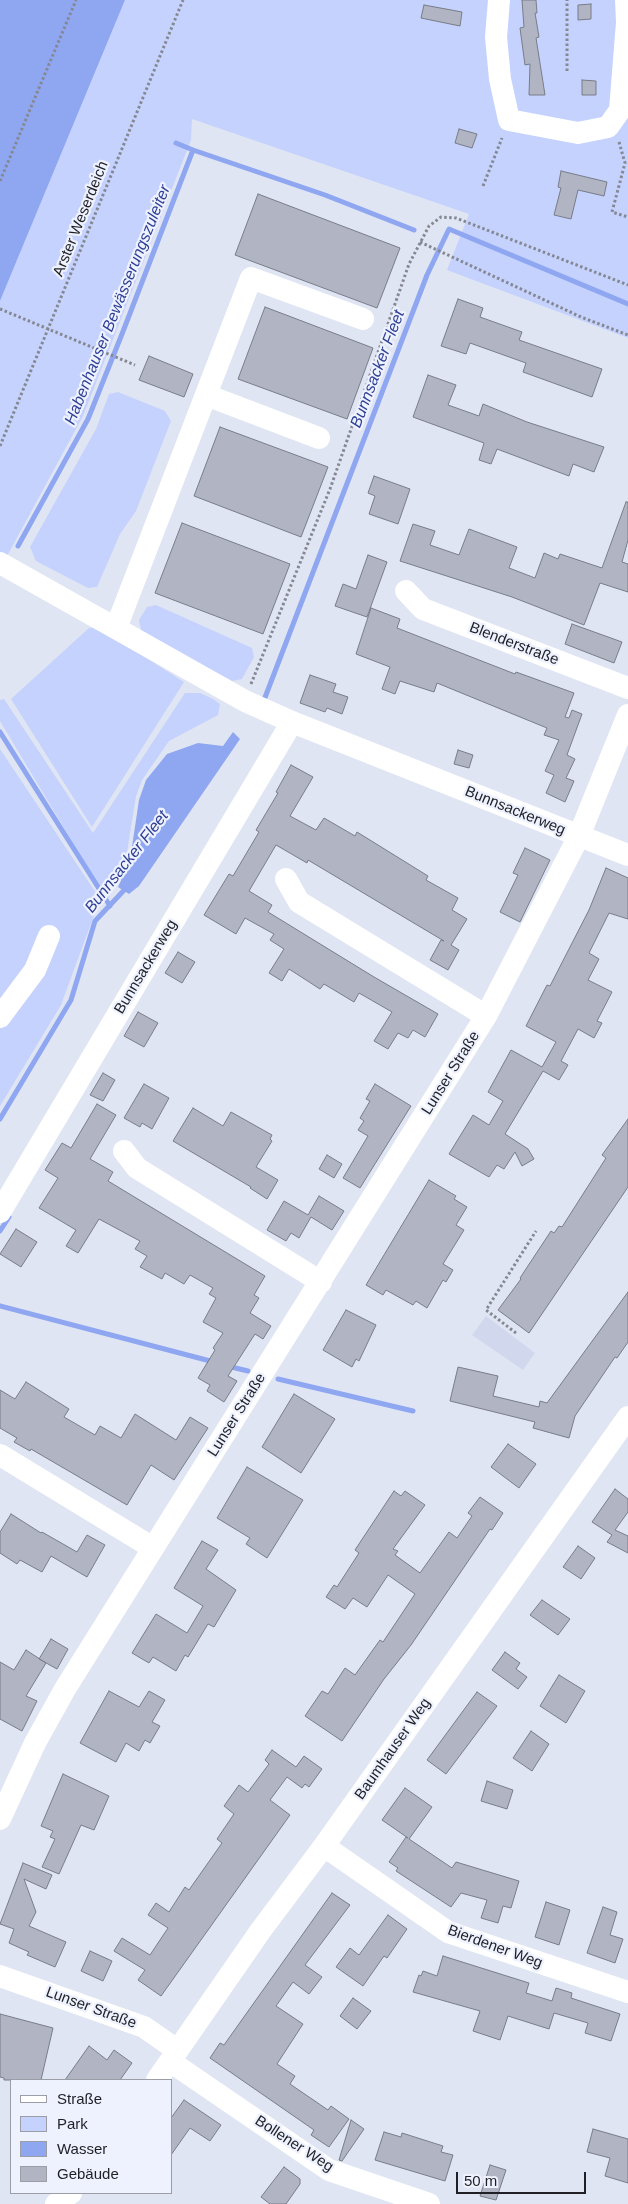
<!DOCTYPE html>
<meta charset="utf-8">
<style>
body{margin:0}
#map{position:relative;width:628px;height:2204px;overflow:hidden;background:#e0e5f3;font-family:Helvetica,sans-serif}
canvas{display:block}
.legend{position:absolute;left:10px;top:2079px;width:162px;height:115px;box-sizing:border-box;background:#eef2fe;border:1px solid #9b9ea7;margin:0;padding:6px 9px;list-style:none;font-size:15px;color:#1e2025}
.legend li{display:flex;align-items:center;gap:10px;height:25px}
.legend b{width:25px;border:1px solid #9b9ea7}
.scale{position:absolute;left:456px;top:2172px;width:130px;height:22px;box-sizing:border-box;border:2px solid #1e2025;border-top:0;padding-left:6px;font-size:15px;line-height:18px;white-space:nowrap;color:#1e2025;-webkit-text-stroke:4px #eef2fe;paint-order:stroke}
</style>
<div id="map">
<canvas width="628" height="2204"></canvas>
<ul class="legend">
<li><b style="height:6px;background:#fff"></b>Straße</li>
<li><b style="height:14px;background:#c4d2fd"></b>Park</li>
<li><b style="height:14px;background:#8fa6f1"></b>Wasser</li>
<li><b style="height:14px;background:#b1b5c3"></b>Gebäude</li>
</ul>
<div class="scale">50 m</div>
</div>
<script>
const context = document.querySelector('canvas').getContext('2d');
context.lineJoin = 'round';
function fill(path, color) {
  context.fillStyle = color;
  context.fill(path, 'evenodd');
}
function shape(rows) {
  const path = new Path2D();
  for (const r of rows) {
    path.moveTo(r[0], r[1]);
    for (let i = 2; i < r.length; i += 2) path.lineTo(r[i], r[i + 1]);
  }
  return path;
}
function strokePath(path, color, width, dash) {
  context.strokeStyle = color;
  context.lineWidth = width;
  context.lineCap = dash ? 'butt' : 'round';
  context.setLineDash(dash || []);
  context.stroke(path);
}
function label(font, color, halo, rows, align = 'center') {
  context.font = font + ' Helvetica,sans-serif';
  context.lineWidth = 4.5;
  context.setLineDash([]);
  context.textBaseline = 'middle';
  context.strokeStyle = halo;
  context.fillStyle = color;
  for (const [text, x, y, turn = 0] of rows) {
    context.save();
    context.translate(x, y);
    context.rotate((+turn || 0) * Math.PI / 180);
    context.textAlign = isNaN(turn) ? turn : align;
    if (halo) context.strokeText(text, 0, 0);
    context.fillText(text, 0, 0);
    context.restore();
  }
}
fill(shape([
 [486,1316,535,1353,523,1370,472,1335]
]), '#d1d8ed');
fill(shape([
 [125,0,628,0,628,338,447,270,469,214,192,119,191,140,83,416,0,569,0,301],
 [118,392,165,411,171,421,136,511,120,534,97,587,88,588,36,561,30,547,96,429,109,394],
 [156,605,252,648,254,657,242,679,232,681,142,635,139,620,147,607],
 [89,628,96,628,104,631,184,682,92,827,11,699],
 [185,693,200,693,213,699,220,704,218,715,169,741,142,780,136,796,127,852,109,898,100,888,0,721,0,700,4,699,93,833],
 [0,749,100,899,61,1005,0,1106]
]), '#c4d2fd');
fill(shape([
 [0,0,125,0,0,301],
 [233,732,240,739,139,886,129,894,118,887,130,860,139,800,146,780,167,754,198,743,223,746]
]), '#8fa6f1');
strokePath(shape([
 [193,150,325,195,414,230],
 [18,546,88,419,122,334,193,150,176,143],
 [264,700,427,275,449,229,628,304],
 [0,732,110,906],
 [0,1119,71,1000,95,921,128,886],
 [0,1231,9,1217],
 [0,1306,214,1362],
 [227,1366,248,1371],
 [278,1379,413,1411]
]), '#8fa6f1', 5);
const building = shape([
 [522,0,536,0,537,13,535,13,539,37,536,38,545,95,529,95,530,64,525,65,520,28,524,27,522,0],
 [591,4,591,19,578,20,578,5,591,4],
 [424,5,462,12,460,26,421,18,424,5],
 [582,80,596,81,596,95,582,95,582,80],
 [459,129,477,134,472,148,455,143,459,129],
 [561,171,607,182,604,196,578,190,571,219,554,215,561,188,558,187,561,171],
 [258,194,400,248,377,308,235,255,258,194],
 [458,299,483,308,480,317,522,332,519,340,602,369,592,397,523,372,526,363,470,343,466,354,441,346,458,299],
 [265,307,373,348,347,419,238,379,265,307],
 [149,356,193,374,184,397,139,380,149,356],
 [428,375,456,385,448,405,479,416,483,404,527,422,604,447,594,472,573,464,569,476,497,449,491,464,479,460,484,443,413,417,428,375],
 [220,427,328,467,301,537,194,496,220,427],
 [374,476,410,489,398,524,369,514,375,496,368,493,374,476],
 [626,502,628,502,628,540,622,562,628,564,628,592,600,583,584,625,512,597,400,561,413,524,435,531,430,545,459,555,469,529,517,547,509,568,535,578,544,553,558,559,560,554,602,568,626,502],
 [182,523,290,564,263,634,155,593,182,523],
 [368,555,387,562,367,617,335,606,343,584,356,589,368,555],
 [371,608,400,619,397,628,515,674,516,672,574,693,565,717,569,718,572,710,582,714,567,755,575,759,566,778,574,781,565,802,546,793,554,775,545,771,559,740,544,735,547,728,437,683,434,692,400,681,395,694,382,689,390,667,356,654,371,608],
 [572,624,622,642,614,663,565,644,572,624],
 [310,675,336,684,333,692,348,697,342,714,327,708,325,712,300,703,310,675],
 [458,750,473,755,469,768,454,764,458,750],
 [291,765,313,777,290,816,316,830,324,818,355,836,357,832,428,876,426,880,458,898,452,910,467,919,451,945,459,950,448,970,430,960,441,940,444,941,308,860,307,863,276,845,249,891,272,905,268,912,374,977,438,1014,425,1037,413,1030,408,1038,398,1033,388,1049,374,1041,392,1012,359,993,354,1002,324,984,320,989,289,969,282,981,269,973,284,949,270,940,274,934,245,918,236,934,204,915,229,874,233,876,259,832,256,830,278,793,276,792,291,765],
 [525,848,550,860,520,922,500,912,518,875,513,873,525,848],
 [606,868,628,878,628,919,609,913,589,953,599,959,588,980,612,992,597,1021,602,1023,594,1038,578,1029,561,1061,568,1065,559,1080,543,1071,505,1134,528,1149,534,1159,522,1166,515,1152,504,1169,497,1165,489,1177,449,1154,473,1115,489,1125,503,1101,488,1092,511,1050,542,1067,556,1042,526,1026,547,985,550,986,589,910,606,868],
 [178,952,195,962,182,983,165,973,178,952],
 [138,1012,158,1023,144,1047,124,1036,138,1012],
 [103,1073,115,1080,103,1101,90,1095,103,1073],
 [144,1084,169,1098,152,1129,142,1123,140,1127,124,1118,144,1084],
 [375,1084,411,1106,360,1188,343,1178,368,1136,358,1130,364,1121,360,1118,370,1101,366,1099,375,1084],
 [97,1104,116,1115,90,1159,113,1172,108,1181,265,1276,254,1295,259,1298,250,1313,271,1326,263,1339,255,1334,228,1376,237,1381,224,1402,207,1391,210,1385,198,1378,215,1350,213,1348,223,1333,203,1322,216,1298,209,1294,213,1288,190,1275,184,1284,165,1273,162,1279,140,1267,147,1256,135,1249,140,1241,99,1219,78,1253,66,1246,76,1230,39,1208,58,1178,45,1170,62,1143,71,1148,97,1104],
 [193,1108,223,1126,231,1112,272,1135,270,1139,272,1141,256,1167,278,1180,267,1199,250,1188,251,1187,173,1141,193,1108],
 [628,1119,628,1187,529,1333,498,1310,521,1279,520,1278,551,1231,554,1233,559,1226,562,1227,606,1158,602,1155,628,1119],
 [327,1155,342,1164,334,1178,319,1169,327,1155],
 [429,1180,456,1196,454,1199,467,1207,456,1225,464,1230,443,1264,453,1270,446,1282,443,1280,427,1308,416,1301,413,1305,386,1290,383,1295,366,1285,429,1180],
 [319,1196,344,1211,332,1230,311,1217,299,1238,291,1233,286,1241,267,1230,284,1201,308,1215,319,1196],
 [16,1229,37,1242,21,1267,0,1254,16,1229],
 [628,1292,628,1342,617,1358,615,1357,575,1416,569,1438,533,1428,535,1422,450,1401,458,1367,498,1376,493,1396,539,1407,540,1401,547,1403,628,1292],
 [346,1310,376,1325,359,1361,356,1359,352,1367,323,1350,346,1310],
 [26,1382,69,1409,64,1417,95,1435,100,1426,121,1438,135,1414,176,1440,190,1417,208,1428,174,1480,151,1465,127,1505,31,1449,30,1451,14,1442,17,1438,0,1428,0,1390,15,1399,26,1382],
 [294,1394,335,1419,301,1473,262,1447,294,1394],
 [508,1444,536,1464,519,1488,491,1467,508,1444],
 [247,1467,303,1500,267,1558,246,1544,250,1538,217,1518,247,1467],
 [615,1489,628,1499,628,1512,615,1530,628,1536,628,1553,607,1542,612,1535,592,1522,615,1489],
 [394,1491,401,1496,405,1491,425,1505,393,1549,398,1551,395,1555,420,1573,449,1532,457,1538,472,1516,468,1513,480,1497,503,1513,492,1530,490,1529,411,1645,384,1679,342,1741,305,1716,322,1691,328,1694,345,1668,355,1675,380,1640,383,1642,415,1594,388,1575,367,1607,353,1598,345,1609,326,1597,334,1585,337,1587,359,1553,355,1550,394,1491],
 [11,1514,41,1533,42,1532,77,1552,87,1535,105,1545,87,1577,51,1556,42,1572,20,1560,17,1564,0,1553,0,1532,11,1514],
 [202,1541,218,1550,206,1569,236,1590,214,1627,208,1624,188,1657,185,1655,176,1671,153,1657,149,1663,132,1653,156,1614,187,1633,203,1606,174,1588,202,1541],
 [578,1546,595,1558,581,1579,563,1567,578,1546],
 [542,1600,570,1619,558,1635,530,1615,542,1600],
 [51,1639,68,1649,57,1669,39,1659,51,1639],
 [26,1650,46,1663,26,1696,37,1701,22,1731,0,1719,0,1662,14,1670,26,1650],
 [505,1652,520,1663,516,1669,527,1677,518,1689,492,1670,505,1652],
 [559,1675,585,1691,566,1723,540,1706,559,1675],
 [109,1691,139,1707,149,1691,165,1700,152,1722,160,1726,150,1743,145,1740,139,1751,126,1743,116,1762,80,1743,109,1691],
 [477,1692,497,1706,446,1774,427,1760,477,1692],
 [531,1731,549,1744,532,1771,513,1758,531,1731],
 [272,1750,296,1767,304,1756,322,1769,309,1787,305,1784,302,1788,287,1777,270,1800,290,1815,161,1996,138,1980,145,1970,114,1951,122,1938,150,1955,168,1928,148,1915,156,1903,169,1912,185,1887,189,1890,222,1843,217,1839,234,1814,224,1806,239,1785,248,1792,269,1764,265,1760,272,1750],
 [63,1774,109,1796,94,1830,81,1825,59,1874,42,1867,55,1839,50,1837,53,1831,41,1826,63,1774],
 [487,1781,513,1790,507,1809,481,1801,487,1781],
 [405,1788,432,1807,409,1839,452,1868,456,1862,519,1881,511,1908,503,1906,498,1923,481,1918,487,1900,461,1893,451,1907,396,1871,398,1868,389,1862,406,1837,408,1838,382,1820,405,1788],
 [23,1863,52,1875,46,1889,24,1879,36,1912,29,1926,66,1942,55,1967,27,1955,29,1952,9,1943,14,1929,0,1924,23,1863],
 [332,1893,350,1905,305,1965,322,1977,309,1994,293,1982,276,2006,303,2024,277,2064,295,2076,290,2084,328,2110,331,2106,349,2119,329,2147,311,2135,314,2130,210,2058,220,2043,224,2045,332,1893],
 [546,1902,570,1910,559,1945,535,1937,546,1902],
 [603,1907,617,1912,610,1935,623,1939,615,1963,587,1953,603,1907],
 [388,1915,407,1929,387,1958,384,1956,363,1986,336,1967,350,1948,359,1955,388,1915],
 [90,1951,112,1961,103,1981,81,1971,90,1951],
 [443,1956,529,1983,526,1993,552,2001,556,1988,572,1993,571,1998,620,2014,611,2041,585,2033,588,2023,554,2013,549,2029,508,2016,500,2040,473,2031,480,2011,413,1992,419,1975,421,1976,423,1971,437,1976,443,1956],
 [353,1998,371,2011,357,2029,340,2016,353,1998],
 [0,2014,53,2028,41,2080,4,2080,4,2078,0,2077,0,2014],
 [89,2046,107,2060,114,2050,132,2063,120,2080,65,2080,89,2046],
 [184,2100,221,2125,210,2141,190,2128,171,2155,171,2118,184,2100],
 [351,2120,364,2129,342,2161,339,2160,351,2120],
 [593,2129,628,2139,628,2183,605,2176,610,2158,587,2152,593,2129],
 [384,2132,401,2137,402,2133,443,2146,441,2152,453,2155,445,2181,375,2160,384,2132],
 [490,2165,506,2170,496,2200,480,2196,490,2165],
 [284,2167,300,2179,300,2184,286,2204,270,2204,261,2197,284,2167]
]);
fill(building, '#b1b5c3');
strokePath(building, '#787d89', 1);
strokePath(shape([
 [567,71,567,0],
 [619,142,625,163,612,212,628,217],
 [0,181,76,0],
 [483,186,502,138],
 [420,242,581,317,628,335],
 [0,309,135,365],
 [0,446,183,0],
 [251,684,330,489,409,264,429,226,441,217,456,218,628,285],
 [516,1333,486,1310,536,1231]
]), '#858892', 3, [2.5, 2.5]);
strokePath(shape([
 [499,0,496,37,500,79,509,120,578,133,608,127,620,110,627,22,626,0],
 [206,395,319,438],
 [0,563,245,701,292,722,628,855],
 [406,591,423,609,628,688],
 [116,628,251,278,363,319],
 [286,879,299,902,486,1016],
 [0,1017,35,970,49,936],
 [124,1151,137,1168,321,1282],
 [0,1212,292,722],
 [0,1455,153,1548],
 [0,1819,35,1743,65,1689,486,1016,579,836,628,715],
 [324,1846,448,1932,628,1992],
 [0,1976,144,2027,177,2050],
 [171,2062,329,2170,429,2204],
 [157,2080,261,1930,324,1846,628,1417],
 [56,2204,71,2193]
]), '#fff', 22);
label('15px', '#1e2025', '#eef2fe', [
 ["Arster Weserdeich",81,219,-68],
 ["Blenderstraße",514,644,21],
 ["Bunnsackerweg",515,811,22],
 ["Bunnsackerweg",146,967,-59],
 ["Lunser Straße",451,1073,-58],
 ["Lunser Straße",237,1415,-58],
 ["Baumhauser Weg",393,1749,-55],
 ["Bierdener Weg",495,1947,20],
 ["Lunser Straße",91,2008,20],
 ["Bollener Weg",294,2144,33]
]);
label('italic 16px', '#2e3f95', '#eef2fe', [
 ["Habenhauser Bewässerungszuleiter",118,305,-68],
 ["Bunnsacker Fleet",378,369,-69],
 ["Bunnsacker Fleet",127,862,-52]
]);
</script>
